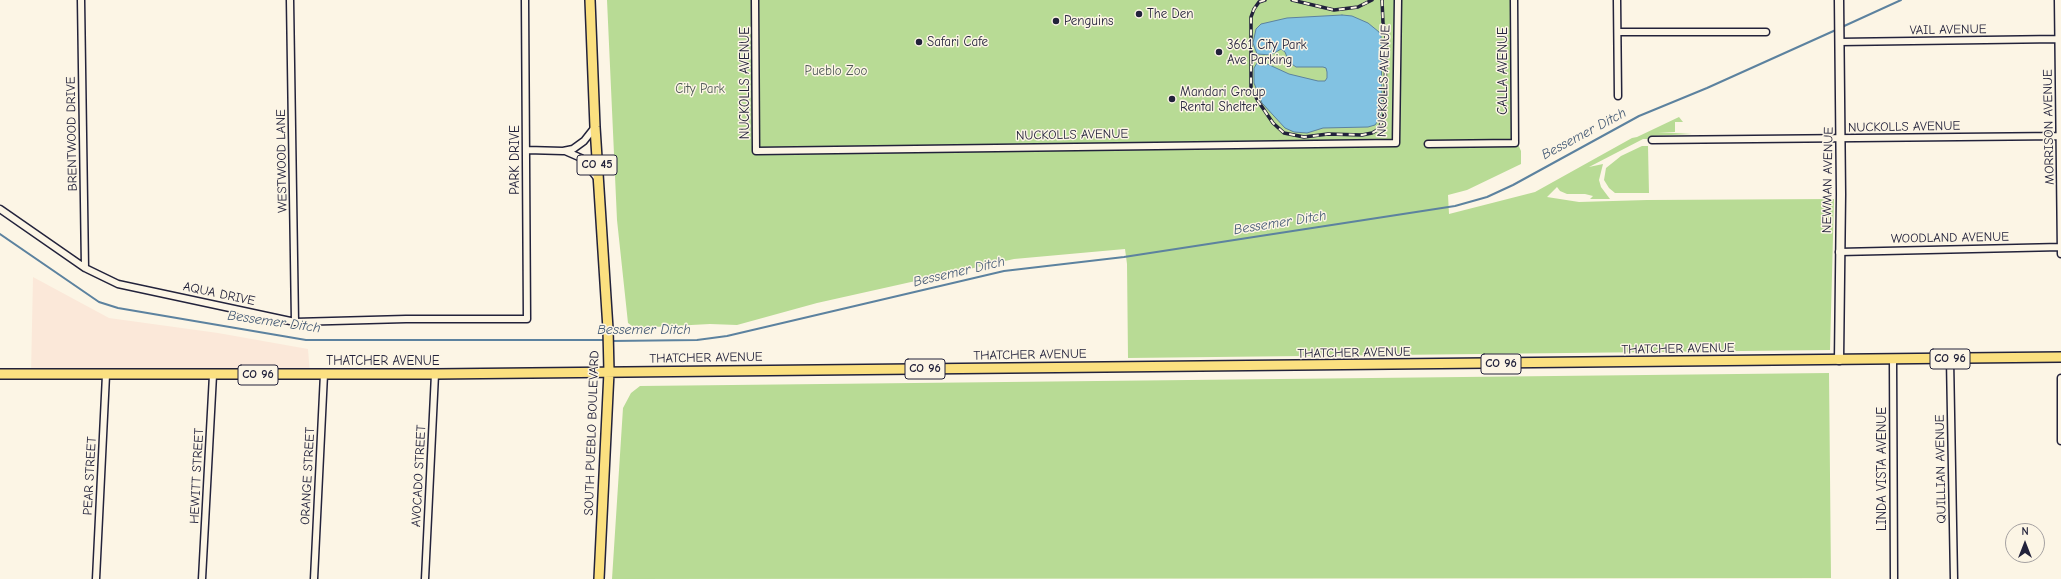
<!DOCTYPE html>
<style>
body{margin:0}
#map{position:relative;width:2061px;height:579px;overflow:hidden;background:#fcf5e5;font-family:"Comic Neue",sans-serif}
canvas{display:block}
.north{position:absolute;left:2005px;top:523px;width:40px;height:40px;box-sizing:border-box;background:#fcf5e5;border:1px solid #a5a1a1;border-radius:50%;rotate:0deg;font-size:11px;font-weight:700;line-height:16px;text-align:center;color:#22223b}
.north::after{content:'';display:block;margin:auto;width:14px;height:18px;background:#22223b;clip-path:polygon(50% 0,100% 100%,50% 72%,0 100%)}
</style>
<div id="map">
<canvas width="2061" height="579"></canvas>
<div class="north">N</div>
</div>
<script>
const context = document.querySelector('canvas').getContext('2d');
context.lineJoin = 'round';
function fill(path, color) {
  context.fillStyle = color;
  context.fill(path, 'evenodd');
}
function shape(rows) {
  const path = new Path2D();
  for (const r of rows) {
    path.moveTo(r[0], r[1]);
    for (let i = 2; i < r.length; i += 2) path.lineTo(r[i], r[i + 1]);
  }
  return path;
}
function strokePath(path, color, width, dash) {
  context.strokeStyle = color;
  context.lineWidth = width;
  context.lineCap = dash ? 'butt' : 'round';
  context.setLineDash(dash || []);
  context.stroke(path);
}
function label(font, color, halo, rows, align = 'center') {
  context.font = font + ' "Comic Neue",sans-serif';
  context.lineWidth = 3;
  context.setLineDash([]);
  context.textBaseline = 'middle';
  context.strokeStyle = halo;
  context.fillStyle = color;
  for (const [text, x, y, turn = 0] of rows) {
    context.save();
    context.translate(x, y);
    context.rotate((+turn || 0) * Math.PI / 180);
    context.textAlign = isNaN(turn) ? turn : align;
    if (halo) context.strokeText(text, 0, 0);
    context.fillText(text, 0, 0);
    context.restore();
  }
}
fill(shape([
 [33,277,109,318,218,333,308,349,310,374,31,374]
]), '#fbe8d9');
fill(shape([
 [607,0,1510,0,1511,129,1521,151,1521,164,1467,190,1448,195,1449,214,1535,192,1632,138,1637,137,1679,117,1683,122,1675,122,1675,132,1658,132,1692,134,1650,136,1648,139,1643,139,1589,167,1603,164,1599,180,1601,187,1610,199,1590,199,1593,196,1585,194,1567,194,1560,191,1557,187,1547,197,1579,202,1647,200,1834,199,1830,350,1128,358,1127,264,1125,249,1014,259,817,303,737,325,710,324,635,328,628,323,617,220],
 [1642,146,1648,146,1649,193,1615,193,1609,188,1604,180,1606,168,1621,156],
 [1829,373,1831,578,612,579,623,408,631,393,640,386]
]), '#b8db95');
const water = shape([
 [1342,15,1352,16,1368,23,1379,32,1381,36,1382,109,1380,118,1375,125,1368,127,1323,128,1307,133,1294,132,1285,128,1262,103,1254,83,1254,68,1257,63,1263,62,1289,74,1318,81,1325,81,1327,78,1327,72,1326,68,1323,67,1296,67,1289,62,1285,52,1281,49,1271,55,1257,54,1253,43,1256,29,1261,24,1287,18,1342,15]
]);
fill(water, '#82c2e2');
strokePath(water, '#5c829f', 1);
strokePath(shape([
 [1842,27,1901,0],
 [0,234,99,302,118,308,306,340,606,340],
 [611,341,697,340,727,336,1004,271,1124,257,1455,206,1487,197,1513,185,1639,116,1707,88,1838,29]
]), '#5c829f', 2);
const street = shape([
 [81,0,85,268],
 [290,0,295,322],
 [755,0,756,151,1396,143,1398,0],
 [1617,0,1618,96],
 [2058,0,2061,254],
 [1618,32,1766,32],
 [1839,42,2058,39],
 [1652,140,2061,136],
 [1428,144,1515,143,1514,0],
 [527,150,563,151,573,149,584,141,595,127],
 [565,151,581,158,598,179],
 [0,209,85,268,118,284,295,322,406,319,527,319,525,0],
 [1839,252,2061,247],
 [1950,359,1954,579],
 [1893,360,1894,579],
 [2061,378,2061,441],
 [96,579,106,375],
 [202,579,213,375],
 [314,579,324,374],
 [425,579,435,374]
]);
const secondary = shape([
 [1839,0,1841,194,1839,360]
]);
const primary = shape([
 [590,0,595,127,608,329,609,372,599,579],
 [0,374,435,374,2061,357]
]);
strokePath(street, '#22223b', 9);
strokePath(secondary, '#22223b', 11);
strokePath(primary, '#22223b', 12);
strokePath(street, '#fcf5e5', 6);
strokePath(secondary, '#fcf5e5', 8);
strokePath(primary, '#fbe080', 9);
const rail = shape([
 [1265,0,1259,2,1254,9,1251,17,1251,88,1258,101,1273,123,1284,133,1304,137,1328,134,1362,135,1372,133,1379,129,1385,112,1386,32,1383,23,1382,0],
 [1292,0,1334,10,1358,7,1372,0]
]);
strokePath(rail, '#22223b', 3.5);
strokePath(rail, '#fcf5e5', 2, [6]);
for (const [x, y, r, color] of [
 [1139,14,4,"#22223b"],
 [1056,21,4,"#22223b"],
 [919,42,4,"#22223b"],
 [1219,52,4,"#22223b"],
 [1172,99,4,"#22223b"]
]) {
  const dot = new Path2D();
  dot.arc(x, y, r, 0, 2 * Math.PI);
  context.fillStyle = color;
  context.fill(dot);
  strokePath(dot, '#fcf5e5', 1.5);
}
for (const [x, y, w] of [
 [597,165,40],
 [1950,359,40],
 [1501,364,40],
 [925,369,40],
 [258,375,40]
]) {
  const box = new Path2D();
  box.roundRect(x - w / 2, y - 10, w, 20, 3);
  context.fillStyle = '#fcf5e5';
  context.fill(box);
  strokePath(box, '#22223b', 1);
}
label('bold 12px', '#22223b', null, [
 ["CO 45",597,165],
 ["CO 96",1950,359],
 ["CO 96",1501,364],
 ["CO 96",925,369],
 ["CO 96",258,375]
]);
label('13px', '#22223b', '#fcf5e5', [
 ["The Den",1147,14],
 ["Penguins",1064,21],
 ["Safari Cafe",927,42],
 ["3661 City Park",1227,45],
 ["Ave Parking",1227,60],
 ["Mandari Group",1180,92],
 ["Rental Shelter",1180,107]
], 'left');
label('13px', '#22223b', '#fcf5e5', [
 ["VAIL AVENUE",1948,30,-1],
 ["CALLA AVENUE",1503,71,-90],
 ["NUCKOLLS AVENUE",1384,81,-88],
 ["NUCKOLLS AVENUE",745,83,-90],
 ["NUCKOLLS AVENUE",1904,127,-1],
 ["MORRISON AVENUE",2049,127,-91],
 ["BRENTWOOD DRIVE",72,134,-91],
 ["NUCKOLLS AVENUE",1072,135,-1],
 ["PARK DRIVE",515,160,-90],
 ["WESTWOOD LANE",282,161,-91],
 ["NEWMAN AVENUE",1828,180,-89],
 ["WOODLAND AVENUE",1950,238,-1],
 ["AQUA DRIVE",219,294,12],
 ["THATCHER AVENUE",1678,349,-1],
 ["THATCHER AVENUE",1354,353,-1],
 ["THATCHER AVENUE",1030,355,-1],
 ["THATCHER AVENUE",706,358,-1],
 ["THATCHER AVENUE",383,361],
 ["SOUTH PUEBLO BOULEVARD",592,433,-88],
 ["LINDA VISTA AVENUE",1882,469,-90],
 ["QUILLIAN AVENUE",1941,469,-91],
 ["PEAR STREET",90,476,-87],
 ["HEWITT STREET",197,476,-87],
 ["ORANGE STREET",308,476,-87],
 ["AVOCADO STREET",419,476,-87]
]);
label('13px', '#4f5a56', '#fcf5e5', [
 ["Pueblo Zoo",836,71],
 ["City Park",700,89]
]);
label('italic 14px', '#445a75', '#fcf5e5', [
 ["Bessemer Ditch",1584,134,-28],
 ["Bessemer Ditch",1280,223,-9],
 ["Bessemer Ditch",959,272,-13],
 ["Bessemer Ditch",274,322,8],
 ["Bessemer Ditch",644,330]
]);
</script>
